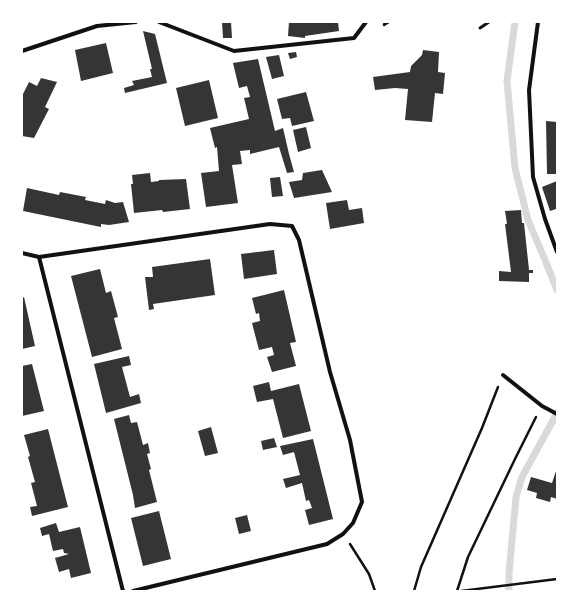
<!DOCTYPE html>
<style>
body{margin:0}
#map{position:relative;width:579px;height:613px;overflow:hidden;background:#fff;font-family:"PT Sans Narrow",sans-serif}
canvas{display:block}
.frame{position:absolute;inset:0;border:23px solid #fff;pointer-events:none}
</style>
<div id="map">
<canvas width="579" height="613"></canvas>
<div class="frame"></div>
</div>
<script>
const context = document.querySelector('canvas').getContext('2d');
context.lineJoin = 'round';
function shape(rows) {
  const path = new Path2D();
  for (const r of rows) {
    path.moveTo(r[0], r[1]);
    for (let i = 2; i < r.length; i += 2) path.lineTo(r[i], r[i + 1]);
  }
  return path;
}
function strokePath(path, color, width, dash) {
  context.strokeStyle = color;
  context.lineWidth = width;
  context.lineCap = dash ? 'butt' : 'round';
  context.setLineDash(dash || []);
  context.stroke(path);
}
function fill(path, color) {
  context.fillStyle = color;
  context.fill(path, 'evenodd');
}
strokePath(shape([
 [515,22,507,81,515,168,528,220,545,260,557,290],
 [509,591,509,573,516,497,522,477,557,413]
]), '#d9d9d9', 7);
fill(shape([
 [222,22,231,22,232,38,223,38],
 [289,22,338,22,339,31,305,36,305,38,288,36],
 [143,31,155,34,167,83,125,93,124,88,134,85,132,81,152,77,150,69,152,69],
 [106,43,113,73,81,81,75,50],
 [423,50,439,52,438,72,445,73,443,94,435,93,432,122,405,120,408,89,395,88,375,90,373,77,410,72,411,66,422,55],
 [296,52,297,57,290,59,288,53],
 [279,55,284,76,272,79,266,57],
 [258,59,275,131,283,128,289,154,294,172,287,173,279,147,250,154,250,150,240,151,242,164,232,165,238,203,206,207,201,173,219,171,217,147,215,148,210,128,249,119,244,98,250,97,247,86,239,88,233,63],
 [41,78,57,82,45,107,49,109,34,138,22,136,22,96,29,82,37,86],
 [209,80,218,118,185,126,176,88],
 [306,92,314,121,292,126,290,118,282,119,277,99],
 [546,121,557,122,557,174,547,174],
 [306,127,311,148,298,152,293,130],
 [322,170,332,192,294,198,289,182,302,180,303,173],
 [150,173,151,182,159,181,159,180,186,179,190,209,163,212,162,210,134,213,131,184,133,184,132,175],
 [280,177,283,196,272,197,270,178],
 [557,181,557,212,556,209,550,211,542,187],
 [27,188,59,195,60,192,86,197,85,200,105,204,106,200,115,203,123,202,129,222,109,225,101,224,101,227,23,211],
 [347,200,349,210,362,208,364,223,330,229,326,203],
 [521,210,522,223,524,223,529,270,533,270,533,273,529,273,529,282,499,281,499,271,511,272,505,224,507,224,505,211],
 [274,250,277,274,244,279,241,254],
 [210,259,215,295,153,304,154,309,149,310,145,277,153,277,152,267],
 [100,269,106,293,111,291,118,317,114,318,122,349,92,357,71,276],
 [284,290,296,342,290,343,296,366,272,372,267,357,274,355,272,347,259,350,252,323,260,321,259,313,256,314,252,298],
 [24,297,35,346,22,349,22,298],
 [129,356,131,365,122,367,130,397,139,394,141,403,106,413,94,364],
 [32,364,44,411,22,416,22,366],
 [269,382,271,391,299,384,311,431,283,438,273,399,257,402,253,386],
 [129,415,131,423,137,422,143,445,148,443,150,453,147,454,151,469,149,470,157,502,135,508,133,495,114,419],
 [211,427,218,453,205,456,198,431],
 [48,429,68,507,32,516,30,507,37,506,31,483,35,482,28,457,30,456,24,435],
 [274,438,277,447,263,450,261,441],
 [313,439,333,519,309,525,305,510,312,508,309,500,306,501,302,483,286,488,283,479,300,475,294,452,283,455,280,446],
 [557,468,557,499,551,497,550,502,536,498,537,493,527,490,531,477,552,483],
 [159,511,171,559,143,566,131,518],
 [247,515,251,531,239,534,235,518],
 [56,523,59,532,80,527,91,573,71,578,69,569,59,572,55,558,69,554,64,553,63,549,53,551,49,534,42,536,40,528]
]), '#353535');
strokePath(shape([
 [385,22,384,25,389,22],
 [350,544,369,574,375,591],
 [414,591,421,567,482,428,498,387],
 [457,591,468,557,515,459,536,417],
 [461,591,557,579]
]), '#111', 2.5);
strokePath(shape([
 [480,28,489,22]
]), '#111', 3);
strokePath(shape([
 [159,22,234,51,354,38,366,22],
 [538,22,529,90,533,177,545,219,557,252],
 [22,51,97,26,136,22],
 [22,253,39,257,270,224,292,226,299,240,330,372,350,440,362,502,353,523,343,534,327,544,133,591],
 [39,257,123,591],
 [503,375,542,406,557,414]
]), '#111', 4);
</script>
